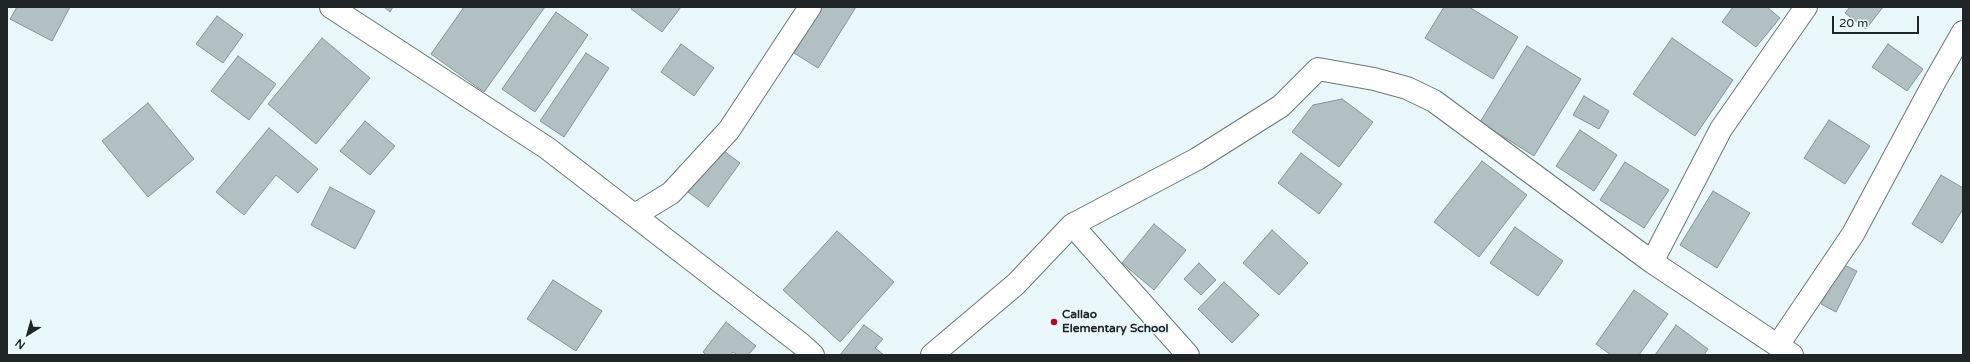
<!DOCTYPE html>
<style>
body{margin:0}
#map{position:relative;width:1970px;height:362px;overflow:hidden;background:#e9f7fb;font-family:"Varela Round",sans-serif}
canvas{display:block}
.frame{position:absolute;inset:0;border:8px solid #202527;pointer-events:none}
.north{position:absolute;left:8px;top:314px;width:40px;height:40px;-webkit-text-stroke:3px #e9f7fb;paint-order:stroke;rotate:217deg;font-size:11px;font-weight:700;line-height:16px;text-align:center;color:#202527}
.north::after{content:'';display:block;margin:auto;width:14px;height:18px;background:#202527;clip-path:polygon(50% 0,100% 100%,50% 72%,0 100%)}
.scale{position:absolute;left:1832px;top:16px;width:87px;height:18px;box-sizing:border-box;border:2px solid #202527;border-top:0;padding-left:5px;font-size:12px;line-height:14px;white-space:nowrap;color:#202527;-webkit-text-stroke:3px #e9f7fb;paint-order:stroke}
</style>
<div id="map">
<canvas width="1970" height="362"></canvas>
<div class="frame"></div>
<div class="north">N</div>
<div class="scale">20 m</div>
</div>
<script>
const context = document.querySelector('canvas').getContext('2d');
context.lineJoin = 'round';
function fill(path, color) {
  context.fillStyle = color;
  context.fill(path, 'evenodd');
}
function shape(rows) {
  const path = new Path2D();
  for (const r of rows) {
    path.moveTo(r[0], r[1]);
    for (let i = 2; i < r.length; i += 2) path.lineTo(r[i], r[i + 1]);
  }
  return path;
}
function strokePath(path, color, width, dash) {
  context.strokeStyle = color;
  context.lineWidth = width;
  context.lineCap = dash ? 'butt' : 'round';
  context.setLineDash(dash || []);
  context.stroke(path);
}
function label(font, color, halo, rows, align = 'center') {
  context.font = font + ' "Varela Round",sans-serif';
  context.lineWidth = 3.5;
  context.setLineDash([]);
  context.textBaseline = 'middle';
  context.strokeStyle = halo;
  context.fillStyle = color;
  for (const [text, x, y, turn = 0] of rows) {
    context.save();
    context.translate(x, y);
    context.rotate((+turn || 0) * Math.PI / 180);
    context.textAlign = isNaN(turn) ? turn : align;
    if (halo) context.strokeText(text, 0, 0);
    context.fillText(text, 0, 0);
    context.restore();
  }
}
const building = shape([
 [17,7,70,7,52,41,10,19,17,7],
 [384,7,393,7,390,12,384,7],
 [464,7,545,7,484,92,431,54,464,7],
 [632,7,681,7,662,32,631,9,632,7],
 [822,7,856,7,818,68,794,53,822,7],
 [1444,7,1469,7,1518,37,1493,79,1425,38,1444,7],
 [1733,7,1767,7,1780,18,1756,47,1722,22,1733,7],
 [1850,7,1883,7,1866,29,1845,13,1850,7],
 [556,12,588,35,535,112,502,89,556,12],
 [217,16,243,35,223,63,196,44,217,16],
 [322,38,370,78,316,144,268,104,322,38],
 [1672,38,1733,80,1695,136,1633,94,1672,38],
 [681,44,714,68,694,96,661,72,681,44],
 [1888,44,1923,69,1907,91,1872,67,1888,44],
 [1527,46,1581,79,1534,156,1480,122,1527,46],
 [586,53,609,68,564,137,540,121,586,53],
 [238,56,276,84,249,120,211,91,238,56],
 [1584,96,1609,111,1599,129,1573,115,1584,96],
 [1342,99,1373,122,1339,167,1292,132,1313,105,1342,99],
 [148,103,194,159,148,197,102,141,148,103],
 [1829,120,1870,146,1845,184,1804,158,1829,120],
 [365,121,395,146,370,175,340,151,365,121],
 [269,128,318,169,298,193,276,175,244,215,216,192,269,128],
 [1580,130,1617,155,1594,191,1556,166,1580,130],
 [720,148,740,163,708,207,688,192,720,148],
 [1301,153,1342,184,1319,214,1278,183,1301,153],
 [1482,161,1527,195,1479,257,1434,222,1482,161],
 [1625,162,1669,190,1644,228,1600,200,1625,162],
 [1941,175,1963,188,1963,209,1942,243,1912,224,1941,175],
 [330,187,375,211,355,249,311,225,330,187],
 [1713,191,1750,213,1717,268,1680,245,1713,191],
 [1154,224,1186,250,1154,290,1122,263,1154,224],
 [1515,227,1563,261,1538,296,1490,263,1515,227],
 [1272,230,1308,263,1279,295,1243,263,1272,230],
 [837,231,894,282,840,342,783,290,837,231],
 [1199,263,1216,280,1201,295,1184,279,1199,263],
 [1842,264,1857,271,1836,312,1821,304,1842,264],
 [553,280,602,311,576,351,527,319,553,280],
 [1224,282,1259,315,1232,343,1198,309,1224,282],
 [1634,290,1668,314,1639,355,1611,355,1596,344,1634,290],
 [726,322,756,346,748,355,737,355,733,352,731,355,706,355,703,352,726,322],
 [864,325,883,339,875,348,884,355,840,355,864,325],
 [1676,325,1708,349,1704,355,1655,355,1676,325]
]);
fill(building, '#b2bfc3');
strokePath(building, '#879497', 1);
const minor = shape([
 [331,7,547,148,801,344,813,355],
 [635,215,671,193,729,130,810,7],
 [1072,225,1188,355],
 [1652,262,1721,129,1806,7],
 [1778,345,1853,234,1935,81,1963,32],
 [932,355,1016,284,1072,225,1197,159,1281,106,1318,69,1374,79,1407,88,1434,101,1652,262,1792,355]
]);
strokePath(minor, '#6b787b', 24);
strokePath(minor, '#fff', 22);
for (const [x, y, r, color] of [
 [1054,322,4,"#a60e25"]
]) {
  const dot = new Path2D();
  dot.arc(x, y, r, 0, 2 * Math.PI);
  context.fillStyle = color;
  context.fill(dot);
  strokePath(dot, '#e9f7fb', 1.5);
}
label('bold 12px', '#202527', '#e9f7fb', [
 ["Callao",1062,315],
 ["Elementary School",1062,329]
], 'left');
</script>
